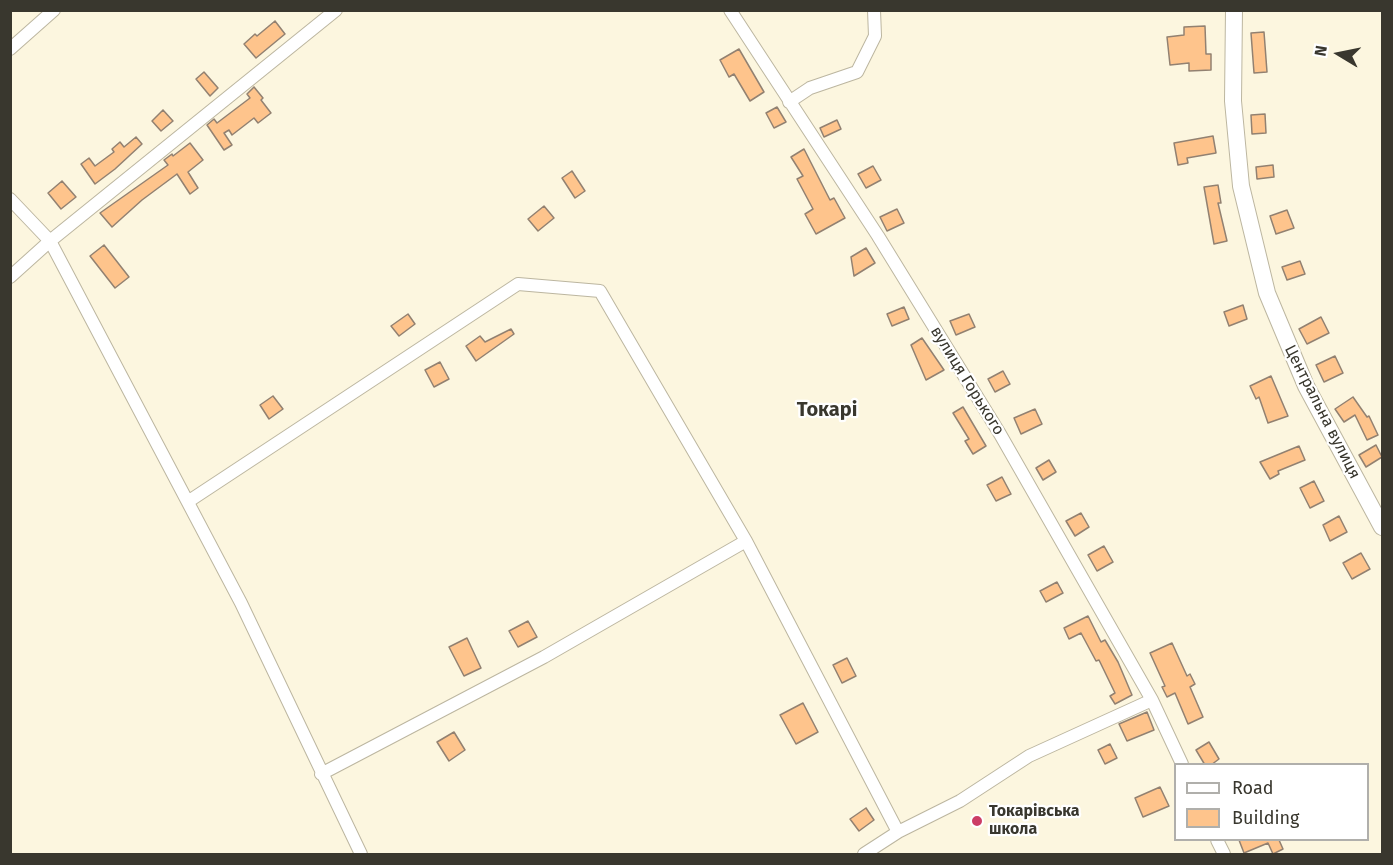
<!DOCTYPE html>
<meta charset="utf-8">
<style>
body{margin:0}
#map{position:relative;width:1393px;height:865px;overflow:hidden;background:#fcf6df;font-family:"Fira Sans",sans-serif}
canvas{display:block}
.frame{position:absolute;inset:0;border:12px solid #39372e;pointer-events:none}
.legend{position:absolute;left:1174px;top:763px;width:195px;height:78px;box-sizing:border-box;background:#fff;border:2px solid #b0afab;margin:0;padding:8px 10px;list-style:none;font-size:18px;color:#39372e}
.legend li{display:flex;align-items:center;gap:12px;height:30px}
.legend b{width:30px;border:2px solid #b0afab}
.north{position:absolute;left:1309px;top:24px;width:60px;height:60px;-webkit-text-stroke:4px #fff;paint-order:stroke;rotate:280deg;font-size:16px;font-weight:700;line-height:24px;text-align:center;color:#39372e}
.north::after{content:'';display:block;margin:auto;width:21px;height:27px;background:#39372e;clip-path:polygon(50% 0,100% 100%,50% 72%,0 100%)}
</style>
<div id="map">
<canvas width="1393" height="865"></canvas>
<div class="frame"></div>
<ul class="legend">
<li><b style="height:8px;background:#fff"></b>Road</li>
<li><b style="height:16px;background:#fec48c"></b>Building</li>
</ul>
<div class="north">N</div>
</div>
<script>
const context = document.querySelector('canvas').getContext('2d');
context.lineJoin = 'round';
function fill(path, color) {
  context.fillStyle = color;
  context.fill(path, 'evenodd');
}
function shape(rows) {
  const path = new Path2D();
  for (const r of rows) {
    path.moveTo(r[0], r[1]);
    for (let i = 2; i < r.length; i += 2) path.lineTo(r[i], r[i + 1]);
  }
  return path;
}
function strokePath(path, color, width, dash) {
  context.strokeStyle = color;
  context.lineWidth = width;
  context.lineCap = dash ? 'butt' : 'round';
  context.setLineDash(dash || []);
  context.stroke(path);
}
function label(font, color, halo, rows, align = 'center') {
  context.font = font + ' "Fira Sans",sans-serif';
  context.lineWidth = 4.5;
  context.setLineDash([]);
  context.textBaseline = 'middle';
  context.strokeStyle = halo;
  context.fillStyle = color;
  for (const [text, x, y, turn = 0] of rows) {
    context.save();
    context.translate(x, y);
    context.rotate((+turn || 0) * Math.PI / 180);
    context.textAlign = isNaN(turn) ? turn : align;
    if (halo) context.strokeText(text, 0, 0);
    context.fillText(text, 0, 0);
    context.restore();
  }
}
const building = shape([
 [275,21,285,34,256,58,244,44,255,34,257,36,275,21],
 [1205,26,1206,54,1211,54,1211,70,1189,71,1189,63,1170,65,1167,37,1184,35,1184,27,1205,26],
 [1264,32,1267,72,1254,73,1251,33,1264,32],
 [739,49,764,92,750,101,734,74,729,77,720,60,739,49],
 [204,72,218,88,210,96,196,79,204,72],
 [254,87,263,98,261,100,271,113,258,123,254,118,232,135,229,130,224,133,232,145,224,150,207,125,214,119,217,123,250,98,247,94,254,87],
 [777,107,786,122,774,128,766,113,777,107],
 [163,110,173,121,161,131,152,121,163,110],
 [1265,114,1266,133,1252,134,1251,115,1265,114],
 [837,120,841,129,824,137,820,128,837,120],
 [1213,136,1216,153,1187,158,1188,163,1178,165,1174,143,1213,136],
 [136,137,142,144,115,169,95,184,81,164,89,158,95,166,114,152,112,149,120,142,124,147,136,137],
 [190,143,203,160,188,172,198,188,190,194,177,174,142,200,112,227,100,213,168,165,164,160,172,154,173,156,190,143],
 [804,149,830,200,834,198,845,218,816,234,805,214,813,209,797,179,803,176,791,157,804,149],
 [1273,165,1274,177,1257,179,1256,167,1273,165],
 [873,166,881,180,866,188,858,174,873,166],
 [572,171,585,191,575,198,562,178,572,171],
 [62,181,76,197,61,209,48,193,62,181],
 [1218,185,1221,203,1218,203,1227,241,1214,244,1204,187,1218,185],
 [544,206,554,218,538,231,528,219,544,206],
 [897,209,904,223,887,231,880,217,897,209],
 [1287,210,1294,228,1276,234,1270,216,1287,210],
 [104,245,129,277,115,288,90,256,104,245],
 [866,248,875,263,854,276,851,257,866,248],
 [1300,261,1305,274,1287,280,1282,267,1300,261],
 [1243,305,1247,319,1229,326,1224,312,1243,305],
 [904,307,909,319,892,326,887,314,904,307],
 [408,314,415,324,399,336,391,326,408,314],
 [969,314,975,327,956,335,950,321,969,314],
 [1321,317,1329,333,1307,344,1299,329,1321,317],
 [511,329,514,334,476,361,466,346,480,336,485,342,511,329],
 [922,338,944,370,926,380,911,345,922,338],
 [1335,356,1343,373,1324,382,1316,365,1335,356],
 [440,362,449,379,434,387,425,370,440,362],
 [1003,371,1010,384,995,392,988,379,1003,371],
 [1271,376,1288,416,1268,423,1259,397,1256,399,1250,386,1271,376],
 [273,396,283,409,269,419,260,405,273,396],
 [1353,397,1367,417,1369,416,1378,435,1367,440,1355,415,1344,422,1335,409,1353,397],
 [963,407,986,446,973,454,965,441,969,439,953,413,963,407],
 [1035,409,1042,424,1021,434,1014,418,1035,409],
 [1376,445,1382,457,1366,467,1359,455,1376,445],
 [1299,446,1305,460,1278,471,1279,474,1270,479,1260,462,1299,446],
 [1049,460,1056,472,1043,480,1036,468,1049,460],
 [1002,477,1011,494,996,501,987,485,1002,477],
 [1314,481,1324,501,1310,508,1300,488,1314,481],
 [1081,513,1089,527,1075,536,1066,521,1081,513],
 [1339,516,1347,532,1330,541,1323,525,1339,516],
 [1104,546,1113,562,1097,571,1088,555,1104,546],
 [1361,553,1370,569,1352,579,1343,563,1361,553],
 [1057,582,1063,593,1046,602,1040,591,1057,582],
 [1088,616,1101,642,1105,640,1118,662,1132,695,1115,704,1110,696,1115,693,1099,660,1096,661,1081,633,1069,639,1064,628,1088,616],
 [528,621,537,637,518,647,509,631,528,621],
 [467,638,481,668,464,676,449,647,467,638],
 [1172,643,1187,676,1190,674,1195,684,1190,687,1203,717,1188,724,1175,693,1167,697,1162,687,1165,686,1150,653,1172,643],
 [847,658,856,676,842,683,833,665,847,658],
 [803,703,818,732,796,744,780,715,803,703],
 [1147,712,1154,730,1127,741,1119,724,1147,712],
 [454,732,465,750,449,761,437,742,454,732],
 [1209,742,1219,759,1211,765,1205,765,1196,750,1209,742],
 [1110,744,1117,758,1105,764,1098,750,1110,744],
 [1160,787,1169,806,1143,817,1135,798,1160,787],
 [866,808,874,820,859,831,850,819,866,808],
 [1239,840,1279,840,1283,849,1273,854,1268,843,1244,853,1239,840]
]);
fill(building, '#fec48c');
strokePath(building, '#928171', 1.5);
const street = shape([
 [730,10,878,236,1000,434,1152,700,1182,764],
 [10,49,54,10],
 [789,102,810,88,857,72,875,36,874,10],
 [10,199,50,241,241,603,361,854],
 [10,277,50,241,336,10],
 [189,501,518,284,600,291,746,541,898,832,864,854],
 [321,774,544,657,746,541],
 [898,832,960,801,1029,756,1152,700],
 [1217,840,1224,854]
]);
const secondary = shape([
 [1234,10,1233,101,1241,186,1267,293,1306,386,1382,527]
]);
strokePath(street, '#bcb6a0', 14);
strokePath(secondary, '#bcb6a0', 18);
strokePath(street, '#fff', 12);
strokePath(secondary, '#fff', 16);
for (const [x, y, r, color] of [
 [977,821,6,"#cc3d65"]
]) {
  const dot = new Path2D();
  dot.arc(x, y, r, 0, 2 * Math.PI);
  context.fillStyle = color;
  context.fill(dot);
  strokePath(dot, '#fff', 2);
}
label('16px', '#39372e', '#fff', [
 ["вулиця Горького",967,381,58],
 ["Центральна вулиця",1322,412,63]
]);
label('bold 16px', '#39372e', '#fff', [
 ["Токарівська",989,812],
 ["школа",989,830]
], 'left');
label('bold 20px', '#39372e', '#fff', [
 ["Токарі",827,410]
]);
</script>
